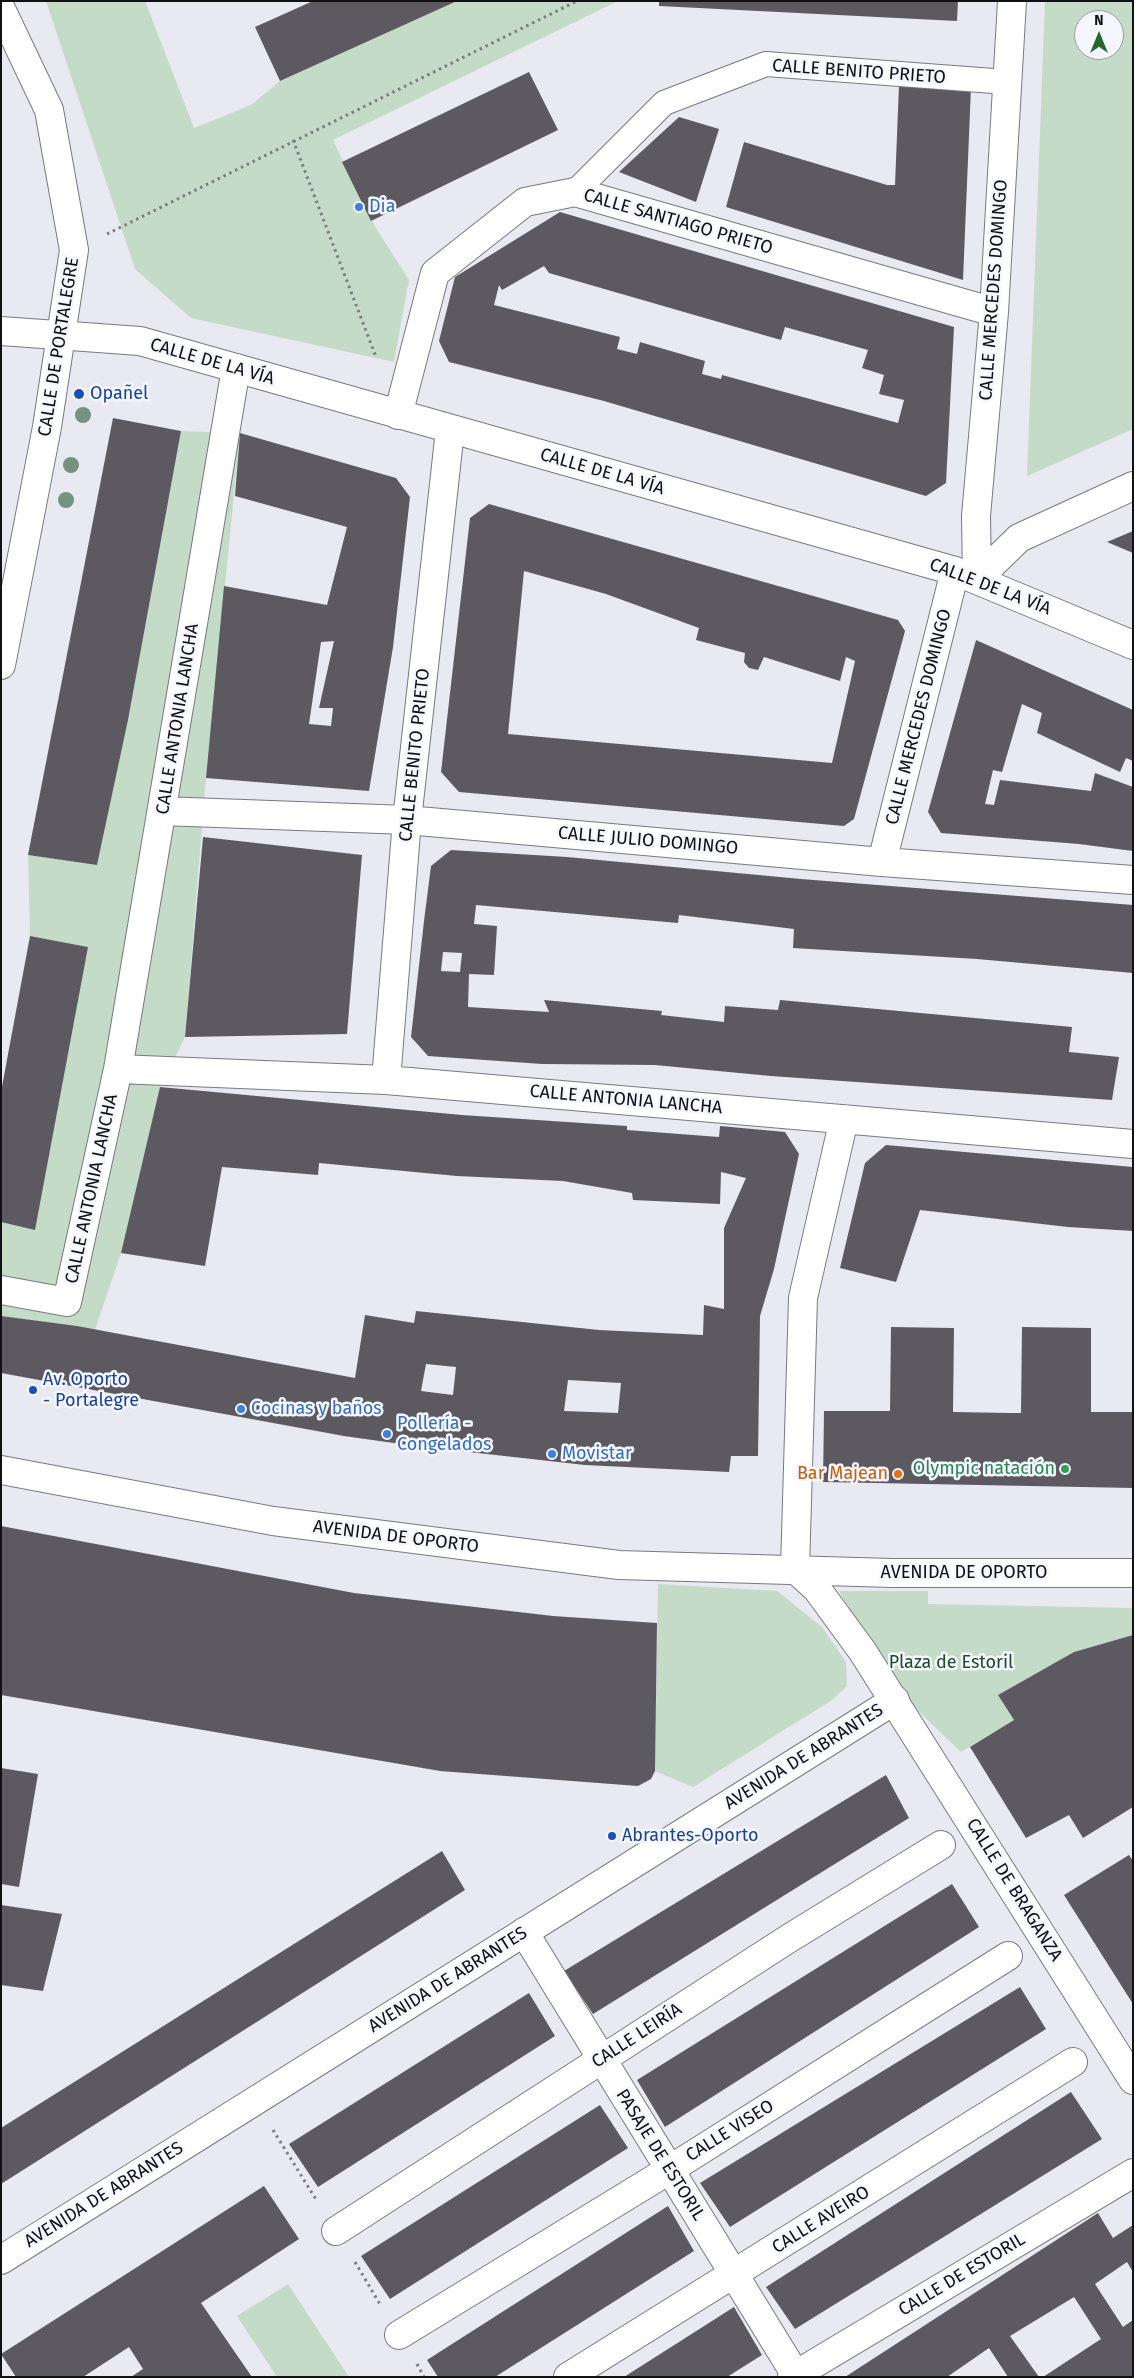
<!DOCTYPE html>
<meta charset="utf-8">
<style>
body{margin:0}
#map{position:relative;width:1134px;height:2378px;overflow:hidden;background:#e8e9f1;font-family:"Fira Sans",sans-serif}
canvas{display:block}
.frame{position:absolute;inset:0;border:2px solid #111114;pointer-events:none}
.north{position:absolute;left:1074px;top:10px;width:50px;height:50px;box-sizing:border-box;background:#f5f6ff;border:1px solid #9a9aa1;border-radius:50%;rotate:0deg;font-size:14px;font-weight:700;line-height:20px;text-align:center;color:#111114}
.north::after{content:'';display:block;margin:auto;width:18px;height:22px;background:#26662f;clip-path:polygon(50% 0,100% 100%,50% 72%,0 100%)}
</style>
<div id="map">
<canvas width="1134" height="2378"></canvas>
<div class="frame"></div>
<div class="north">N</div>
</div>
<script>
const context = document.querySelector('canvas').getContext('2d');
context.lineJoin = 'round';
function fill(path, color) {
  context.fillStyle = color;
  context.fill(path, 'evenodd');
}
function shape(rows) {
  const path = new Path2D();
  for (const r of rows) {
    path.moveTo(r[0], r[1]);
    for (let i = 2; i < r.length; i += 2) path.lineTo(r[i], r[i + 1]);
  }
  return path;
}
function strokePath(path, color, width, dash) {
  context.strokeStyle = color;
  context.lineWidth = width;
  context.lineCap = dash ? 'butt' : 'round';
  context.setLineDash(dash || []);
  context.stroke(path);
}
function label(font, color, halo, rows, align = 'center') {
  context.font = font + ' "Fira Sans",sans-serif';
  context.lineWidth = 5;
  context.setLineDash([]);
  context.textBaseline = 'middle';
  context.strokeStyle = halo;
  context.fillStyle = color;
  for (const [text, x, y, turn = 0] of rows) {
    context.save();
    context.translate(x, y);
    context.rotate((+turn || 0) * Math.PI / 180);
    context.textAlign = isNaN(turn) ? turn : align;
    if (halo) context.strokeText(text, 0, 0);
    context.fillText(text, 0, 0);
    context.restore();
  }
}
fill(shape([
 [46,1,145,1,194,128,251,105,280,81,457,1,618,1,333,140,371,220,409,280,394,362,191,318,135,269],
 [1045,1,1133,1,1133,429,1027,476],
 [1084,20,1114,20,1114,50,1084,50],
 [181,431,240,433,206,778,185,1037,160,1087,121,1253,95,1330,1,1316,1,1222,88,947,30,936,28,855,97,865,128,720],
 [658,1584,777,1591,822,1627,846,1662,847,1686,832,1700,693,1787,655,1771],
 [839,1591,928,1591,928,1604,1133,1608,1133,1635,1074,1652,998,1695,1014,1720,961,1752,898,1692],
 [288,2284,349,2377,277,2377,237,2316]
]), '#c4dbc7');
fill(shape([
 [313,1,457,1,280,81,255,27],
 [659,1,958,1,957,21,659,6],
 [529,72,558,130,371,221,342,162],
 [899,85,971,87,963,280,726,207,744,142,887,185,895,185],
 [679,117,719,129,696,202,619,172],
 [560,212,954,327,946,483,926,496,604,401,449,362,439,341,455,277],
 [544,266,549,273,781,340,785,327,868,350,862,368,884,375,879,394,904,400,898,423,722,375,721,379,702,374,705,361,640,342,637,354,617,349,620,337,494,305,499,285,502,290],
 [113,418,181,431,128,720,97,865,28,855],
 [240,433,396,478,410,497,393,647,369,791,206,778,224,586,327,605,347,527,235,496],
 [334,641,319,708,333,708,331,726,309,724,321,642],
 [489,504,898,620,905,631,854,819,844,826,459,792,441,772,470,518],
 [524,571,606,594,699,628,696,640,745,653,744,662,749,668,758,670,764,657,840,681,846,657,855,661,832,763,508,734],
 [1133,531,1133,553,1107,542],
 [976,640,1133,710,1133,761,1126,758,1120,772,1037,733,1042,713,1022,704,1002,772,993,770,985,804,994,805,1000,780,1091,791,1095,773,1133,787,1133,851,1079,844,941,833,928,812],
 [203,837,362,855,347,1034,185,1037],
 [451,850,567,857,801,879,1133,905,1133,973,977,959,793,948,794,929,679,915,678,923,476,905,474,924,497,926,494,975,469,974,468,1007,549,1012,544,1000,662,1011,661,1015,724,1022,725,1006,778,1010,780,1000,1072,1027,1069,1052,1119,1057,1112,1100,771,1076,655,1065,542,1064,428,1056,411,1037,424,921,431,866],
 [443,952,462,953,460,972,441,971],
 [30,936,88,947,35,1230,1,1222,1,1092],
 [160,1087,462,1115,627,1126,627,1130,719,1137,720,1126,785,1132,799,1154,774,1269,760,1316,758,1456,731,1456,729,1472,585,1465,415,1446,344,1436,1,1373,1,1316,77,1326,355,1378,365,1315,414,1323,416,1311,599,1330,703,1335,704,1305,724,1309,724,1228,746,1178,721,1172,720,1204,633,1200,632,1193,563,1181,457,1176,319,1163,318,1175,222,1167,205,1266,121,1253],
 [426,1364,456,1367,453,1395,421,1391],
 [568,1380,621,1383,618,1413,564,1411],
 [886,1145,1133,1167,1133,1231,1068,1227,920,1210,896,1282,840,1268,865,1163],
 [891,1327,954,1328,953,1412,1010,1413,1021,1413,1022,1327,1091,1328,1091,1412,1133,1412,1133,1488,823,1482,824,1411,890,1411],
 [1,1526,354,1593,553,1616,657,1623,655,1771,651,1779,638,1786,440,1771,1,1695],
 [1133,1635,1133,1807,1083,1838,1069,1815,1026,1838,970,1747,1014,1720,998,1695,1074,1652],
 [1,1768,38,1774,19,1887,1,1884],
 [886,1775,909,1818,593,2014,564,1971],
 [442,1851,465,1890,1,2184,1,2128],
 [1129,1855,1133,1861,1133,2004,1064,1895],
 [952,1884,979,1927,665,2127,637,2080],
 [1,1905,62,1914,43,1991,1,1985],
 [1020,1987,1046,2029,730,2227,700,2183],
 [529,1993,555,2036,318,2187,289,2144],
 [1071,2092,1102,2139,795,2329,766,2287],
 [600,2105,628,2148,390,2299,361,2256],
 [264,2186,299,2239,201,2303,252,2377,131,2377,143,2369,129,2347,83,2377,16,2377,1,2354],
 [668,2206,694,2251,495,2377,438,2377,427,2360],
 [1098,2213,1113,2238,1133,2225,1133,2272,1127,2262,1095,2284,1123,2327,1133,2320,1133,2377,1043,2377,1101,2339,1074,2297,1010,2336,1039,2377,1008,2377,989,2348,947,2377,845,2377],
 [734,2307,762,2355,727,2377,624,2377]
]), '#5d5960');
const lane = shape([
 [575,192,664,103,766,64,1007,82]
]);
const street = shape([
 [1,9,49,110,74,250,47,427,1,665],
 [398,415,435,273,525,202,575,192,994,312],
 [977,579,976,516,994,312,1012,1],
 [977,579,1019,538,1133,486],
 [162,811,407,820,882,862,1133,880],
 [882,862,955,571],
 [118,1069,386,1080,1133,1144],
 [386,1080,407,820,450,430],
 [844,1119,803,1298,795,1569,817,1589,863,1652,1133,2080],
 [1,1290,67,1302,118,1069,236,368],
 [524,1932,797,2377],
 [336,2231,788,1939,941,1845],
 [399,2335,669,2170,1008,1956],
 [568,2377,1073,2062],
 [792,2377,1133,2173]
]);
const secondary = shape([
 [1,331,140,341,955,571,1133,645],
 [1,1470,273,1521,619,1565,892,1573,1133,1573],
 [1,2260,895,1700]
]);
strokePath(lane, '#787981', 26);
strokePath(street, '#787981', 30);
strokePath(secondary, '#787981', 30);
strokePath(shape([
 [293,140,376,357],
 [107,234,577,1],
 [273,2130,317,2201],
 [355,2262,381,2306],
 [417,2364,424,2377]
]), '#7b7c81', 3, [2.5, 4]);
strokePath(lane, '#fff', 24);
strokePath(street, '#fff', 28);
strokePath(secondary, '#fff', 28);
context.fillStyle = '#769381';
for (const [x, y] of [
 [83,415],
 [71,465],
 [66,500]
]) {
  context.beginPath();
  context.arc(x, y, 8, 0, 2 * Math.PI);
  context.fill();
}
for (const [x, y, r, color] of [
 [359,207,5,"#3f7fe0"],
 [79,394,6,"#1a4fb4"],
 [33,1390,5,"#1a4fb4"],
 [241,1409,5,"#3f7fe0"],
 [387,1434,5,"#3f7fe0"],
 [552,1454,5,"#3f7fe0"],
 [1065,1469,5,"#2e9e5b"],
 [898,1474,5,"#e8710a"],
 [612,1836,5,"#1a4fb4"]
]) {
  const dot = new Path2D();
  dot.arc(x, y, r, 0, 2 * Math.PI);
  context.fillStyle = color;
  context.fill(dot);
  strokePath(dot, '#f5f6ff', 2);
}
label('18px', '#111114', '#f5f6ff', [
 ["CALLE BENITO PRIETO",859,72,4],
 ["CALLE SANTIAGO PRIETO",678,222,16],
 ["CALLE MERCEDES DOMINGO",994,290,-86],
 ["CALLE DE PORTALEGRE",59,347,-81],
 ["CALLE DE LA VÍA",212,362,16],
 ["CALLE DE LA VÍA",602,472,16],
 ["CALLE DE LA VÍA",990,587,21],
 ["CALLE MERCEDES DOMINGO",919,717,-76],
 ["CALLE ANTONIA LANCHA",178,719,-81],
 ["CALLE BENITO PRIETO",415,755,-84],
 ["CALLE JULIO DOMINGO",648,841,5],
 ["CALLE ANTONIA LANCHA",626,1100,5],
 ["CALLE ANTONIA LANCHA",92,1189,-78],
 ["AVENIDA DE OPORTO",396,1537,7],
 ["AVENIDA DE OPORTO",964,1573],
 ["AVENIDA DE ABRANTES",804,1757,-32],
 ["CALLE DE BRAGANZA",1014,1890,58],
 ["AVENIDA DE ABRANTES",448,1980,-32],
 ["CALLE LEIRÍA",637,2036,-33],
 ["CALLE VISEO",730,2131,-32],
 ["PASAJE DE ESTORIL",660,2155,58],
 ["AVENIDA DE ABRANTES",104,2195,-32],
 ["CALLE AVEIRO",821,2220,-32],
 ["CALLE DE ESTORIL",962,2275,-31]
]);
label('18px', '#366cbe', '#f5f6ff', [
 ["Dia",369,207],
 ["Cocinas y baños",251,1409],
 ["Pollería -",397,1424],
 ["Congelados",397,1445],
 ["Movistar",562,1454]
], 'left');
label('18px', '#164399', '#f5f6ff', [
 ["Opañel",90,394],
 ["Av. Oporto",43,1380],
 ["- Portalegre",43,1401],
 ["Abrantes-Oporto",622,1836]
], 'left');
label('18px', '#27864d', '#f5f6ff', [
 ["Olympic natación",1055,1469]
], 'right');
label('18px', '#c56008', '#f5f6ff', [
 ["Bar Majean",888,1474]
], 'right');
label('18px', '#184d26', '#f5f6ff', [
 ["Plaza de Estoril",951,1663]
]);
</script>
